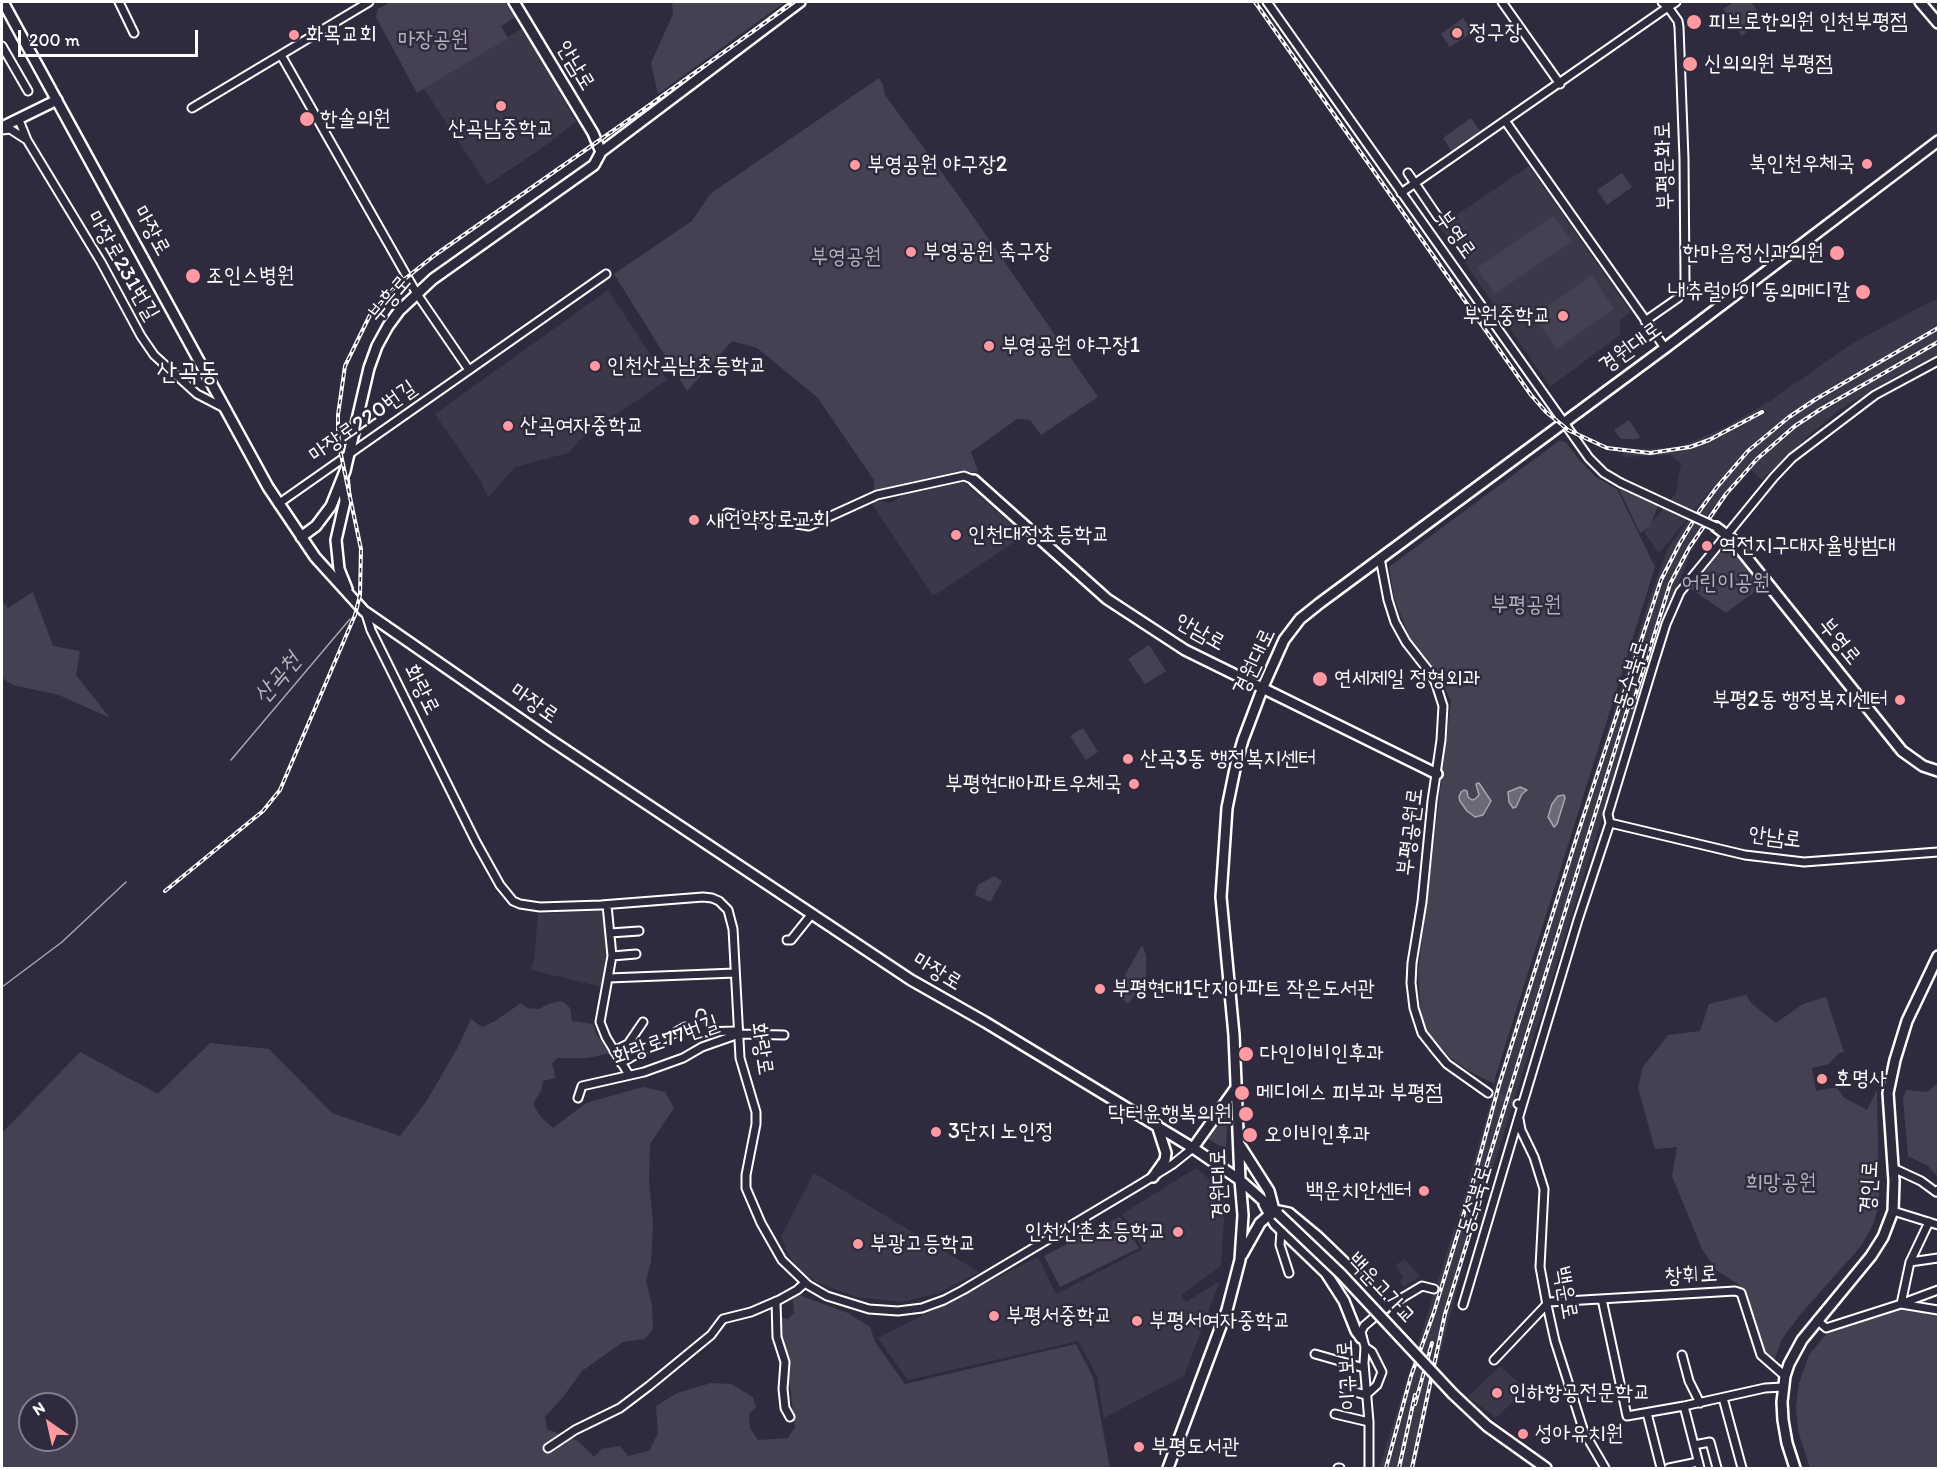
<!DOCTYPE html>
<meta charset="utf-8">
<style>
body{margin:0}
#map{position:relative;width:1940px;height:1470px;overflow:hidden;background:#2f2a3d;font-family:Itim,sans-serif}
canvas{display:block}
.frame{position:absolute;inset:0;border:3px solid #fff;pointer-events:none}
.north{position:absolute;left:18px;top:1392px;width:60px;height:60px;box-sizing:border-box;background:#2f2a3d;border:2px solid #827f8b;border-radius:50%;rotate:326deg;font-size:16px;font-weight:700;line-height:24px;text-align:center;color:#fff}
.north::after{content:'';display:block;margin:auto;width:21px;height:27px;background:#ff9aa2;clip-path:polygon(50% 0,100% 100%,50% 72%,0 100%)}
.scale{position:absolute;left:18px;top:30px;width:180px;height:27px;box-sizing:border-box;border:3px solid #fff;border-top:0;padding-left:8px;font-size:18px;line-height:21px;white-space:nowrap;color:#fff;-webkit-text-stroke:4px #2f2a3d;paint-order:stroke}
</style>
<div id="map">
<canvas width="1940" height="1470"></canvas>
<div class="frame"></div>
<div class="north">N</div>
<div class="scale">200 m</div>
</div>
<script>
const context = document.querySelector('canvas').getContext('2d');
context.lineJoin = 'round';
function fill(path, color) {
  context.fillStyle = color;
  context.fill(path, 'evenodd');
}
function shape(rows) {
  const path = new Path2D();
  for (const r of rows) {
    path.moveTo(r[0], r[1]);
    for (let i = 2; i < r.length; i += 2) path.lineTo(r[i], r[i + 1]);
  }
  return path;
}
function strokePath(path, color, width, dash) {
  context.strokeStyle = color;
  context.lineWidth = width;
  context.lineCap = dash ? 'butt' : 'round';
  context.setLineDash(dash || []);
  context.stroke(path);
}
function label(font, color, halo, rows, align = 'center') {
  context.font = font + ' Itim,"Poor Story",sans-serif';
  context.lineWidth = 5;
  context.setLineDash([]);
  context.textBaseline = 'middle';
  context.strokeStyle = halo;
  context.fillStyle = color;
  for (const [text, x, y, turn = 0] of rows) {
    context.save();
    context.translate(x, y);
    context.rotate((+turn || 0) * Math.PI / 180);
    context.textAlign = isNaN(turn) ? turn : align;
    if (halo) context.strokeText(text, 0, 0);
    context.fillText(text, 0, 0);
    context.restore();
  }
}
fill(shape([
 [524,27,576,122,538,151,487,185,424,89],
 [1529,166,1631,312,1620,320,1620,335,1550,387,1440,226],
 [608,290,667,380,582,438,568,453,515,467,488,498,480,480,435,414],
 [1938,299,1938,357,1897,376,1839,410,1805,439,1762,480,1751,470,1723,501,1692,550,1667,610,1464,1261,1434,1379,1415,1468,1379,1468,1461,1207,1493,1093,1649,600,1668,548,1714,485,1659,554,1644,532,1676,493,1681,464,1671,455,1622,457,1624,449,1677,448,1725,427,1770,401,1850,345,1920,307],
 [963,482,1019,530,1019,539,933,596,872,504,877,500,891,503,901,496],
 [603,910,607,957,602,987,531,970,534,960,538,914],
 [1196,1168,1214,1183,1221,1193,1225,1204,1221,1266,1181,1295,1186,1302,1220,1281,1184,1376,1104,1418,1097,1376,1078,1341,908,1380,878,1338,1038,1257,1056,1294,1143,1249,1122,1214],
 [814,1173,979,1272,939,1293,902,1302,856,1297,817,1282,805,1274,795,1265,787,1252,781,1236],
 [1404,1259,1420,1276,1403,1287,1400,1280,1403,1278,1396,1265],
 [1500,1366,1526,1389,1496,1418,1468,1397]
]), '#3c3749');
fill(shape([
 [390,2,511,2,519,15,501,26,508,38,417,93,376,17,378,9],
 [672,2,785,2,658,94,651,63,673,14],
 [1734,2,1751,2,1763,18,1742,36,1723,9],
 [1463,18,1473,32,1450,47,1441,34],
 [879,78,883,84,885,95,956,192,1098,397,1041,435,1030,420,1017,419,971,452,978,471,874,491,874,480,817,397,757,348,732,341,687,391,614,274,692,221,710,194],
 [1471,118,1480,131,1451,151,1443,138],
 [1622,173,1632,187,1607,205,1597,190],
 [1554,216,1572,241,1495,294,1477,268],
 [1592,275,1614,309,1557,349,1534,316],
 [1629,420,1640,437,1637,439,1621,439,1614,430],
 [1559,441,1566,442,1579,460,1597,478,1617,489,1655,567,1495,1078,1495,1084,1469,1071,1453,1060,1433,1041,1427,1032,1421,1013,1418,974,1451,701,1441,679,1410,638,1394,598,1389,567],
 [1619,489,1658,506,1650,526,1640,533],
 [1727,543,1762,586,1726,613,1691,589],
 [33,592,53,646,80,651,76,675,110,718,59,695,13,685,2,678,2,601,8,608],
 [1149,645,1166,671,1145,684,1128,659],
 [1083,728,1098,752,1086,760,1070,736],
 [994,876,1002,881,990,902,975,895,978,885],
 [1142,945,1146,955,1146,979,1128,1004,1115,993],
 [1746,995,1752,1004,1776,1023,1803,1004,1826,997,1844,1052,1839,1053,1829,1064,1812,1068,1816,1091,1837,1087,1843,1097,1867,1110,1877,1090,1879,1204,1873,1225,1861,1246,1799,1316,1782,1339,1774,1361,1763,1352,1738,1284,1716,1270,1702,1249,1672,1176,1677,1147,1655,1149,1638,1088,1643,1067,1668,1035,1700,1031,1709,1004],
 [562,1001,570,1008,572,1021,593,1024,596,1034,610,1053,588,1058,557,1058,552,1064,556,1078,543,1081,541,1091,533,1104,541,1117,553,1128,586,1103,643,1087,665,1092,674,1108,650,1144,649,1180,653,1224,651,1262,646,1280,652,1306,653,1329,645,1339,623,1342,582,1371,563,1397,545,1417,547,1429,578,1441,594,1457,602,1449,620,1446,628,1456,649,1451,658,1433,656,1406,677,1393,711,1383,731,1384,753,1397,756,1407,749,1414,750,1428,758,1440,788,1438,795,1427,788,1370,781,1340,780,1317,788,1319,794,1313,793,1299,799,1295,848,1313,870,1327,875,1342,905,1384,1076,1344,1093,1377,1110,1468,2,1468,2,1133,80,1052,158,1094,210,1043,269,1049,332,1113,400,1136,426,1102,458,1047,471,1019,482,1027,495,1021,521,1003,527,1008,539,1009,548,1004],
 [30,1404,66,1404,66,1440,30,1440],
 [1936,1085,1938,1085,1938,1177,1928,1166,1908,1156,1903,1099,1906,1090,1927,1092],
 [1228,1111,1226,1147,1218,1145,1207,1138],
 [1120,1217,1139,1248,1060,1287,1044,1256],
 [1898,1310,1938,1314,1938,1468,1810,1468,1798,1431,1796,1407,1799,1383,1809,1355,1828,1332]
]), '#464152');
const water = shape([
 [1479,783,1491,801,1483,815,1475,817,1467,811,1460,801,1459,797,1461,792,1464,790,1467,791,1468,797,1472,800,1475,799,1479,795,1476,784,1479,783],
 [1520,787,1527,790,1522,794,1516,807,1513,808,1509,802,1508,792,1520,787],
 [1564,795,1565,798,1557,824,1554,827,1548,817,1552,804,1558,796,1564,795]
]);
fill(water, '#6d6a77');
strokePath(water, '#a7a6ad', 1.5);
strokePath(shape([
 [231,760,350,619],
 [2,987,62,942,126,882]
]), '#a7a6ad', 1.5);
strokePath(shape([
 [1488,1093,1518,1104]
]), '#443f50', 7, [7, 3.5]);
const minor = shape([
 [119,2,134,33],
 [1267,2,1589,458,1604,473,1621,483],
 [1502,2,1560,84],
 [2,46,28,91],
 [281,55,417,294,469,370],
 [192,108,369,2],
 [19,120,27,140],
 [1506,122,1665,348],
 [2,130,10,129,27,140,101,262,141,336,154,355,197,394,226,409],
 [1408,173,1438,217],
 [1401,193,1668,7,1662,2],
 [1645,321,1678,298,1682,291,1685,281,1684,159,1679,27,1678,21,1668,7,1676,2],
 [278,504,606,274],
 [727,513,809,526,877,495,964,476,974,480],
 [1380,558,1388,600,1395,622,1406,642,1431,674,1436,684,1443,706,1441,740,1432,801,1422,902,1412,963,1411,983,1414,1008,1422,1033,1437,1052,1447,1064,1488,1093],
 [365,611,371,630,476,842,500,885,513,901,520,904,540,907,601,905,703,897,712,898,719,901,728,910,733,929,740,1058,756,1112,756,1124,746,1175,746,1188,761,1223,782,1260,808,1285,827,1296,869,1309,898,1311,922,1308,944,1300,963,1290,1139,1185,1173,1164,1193,1148],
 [1610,823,1745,855,1804,862,1938,852],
 [607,905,612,956,600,1022,606,1037,629,1075],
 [610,933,639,931],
 [787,940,791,940,811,915],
 [612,956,636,954],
 [609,978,735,973],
 [701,1014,700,1024,703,1032,734,1031,739,1034,784,1035],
 [614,1051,628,1044,643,1022],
 [621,1063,685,1027],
 [578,1098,582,1086,644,1072,683,1058,702,1047,739,1034],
 [1518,1104,1522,1106,1578,920,1610,823,1608,814,1652,669,1666,624,1680,592,1774,477,1792,458,1875,395,1938,361],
 [1519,1119,1521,1130,1534,1157,1544,1189,1540,1267,1547,1305,1555,1341,1584,1432,1605,1468],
 [1893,1168,1921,1181,1936,1192,1938,1190],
 [1893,1211,1938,1225],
 [1281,1230,1280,1245,1289,1273],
 [1910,1262,1938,1258],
 [1602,1299,1627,1416,1684,1406,1765,1388,1783,1387],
 [776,1301,777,1337,785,1362,783,1389,785,1408,790,1417],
 [1903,1303,1938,1290],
 [1901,1304,1910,1262,1929,1222],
 [1463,1305,1522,1106],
 [1817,1320,1826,1328,1901,1304,1938,1310],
 [1365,1347,1372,1352,1382,1372,1377,1385,1366,1395],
 [1315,1354,1364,1368],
 [1682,1355,1689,1381,1700,1403],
 [1494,1360,1549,1302,1735,1291,1741,1293,1761,1355,1785,1376],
 [1344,1389,1366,1395],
 [1723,1398,1742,1468],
 [1684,1406,1700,1468],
 [1647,1413,1661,1468],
 [1335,1414,1369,1422],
 [1694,1445,1710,1442,1717,1468],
 [548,1448,575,1430,620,1408,649,1386,711,1335,723,1319,751,1312,779,1300,797,1290,805,1283],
 [1338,1468,1340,1468],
 [1369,1468,1369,1422,1364,1363,1365,1347,1361,1332,1364,1326,1385,1308,1422,1286,1434,1289],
 [1669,1468,1698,1462]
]);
const major = shape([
 [3,2,268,487,315,557,364,611,549,739,911,980,985,1022,1193,1148,1240,1180,1278,1214],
 [514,2,593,133,601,152],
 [1920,2,1938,23],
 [2,127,57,100],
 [601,152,800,2],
 [343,480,345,501,336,540,339,569,347,589],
 [974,480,1107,599,1185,650,1437,774],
 [1716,527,1732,539,1902,751,1923,766,1938,771],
 [301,537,316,526,331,506,345,471,369,368,377,346,388,326,399,311,433,279,594,165,601,152],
 [1239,1144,1269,1191,1274,1210],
 [1193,1148,1235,1089],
 [1153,1177,1165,1160,1166,1153,1157,1125],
 [1264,1204,1275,1224,1326,1273,1344,1301,1356,1331,1361,1338],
 [1274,1210,1289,1213,1318,1237,1346,1264,1385,1308],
 [1242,1255,1260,1223,1269,1215,1275,1214],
 [1453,1394,1487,1426,1546,1468],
 [1168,1468,1227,1310,1240,1260,1243,1215,1240,1180,1234,1035,1221,897,1227,808,1236,764,1243,740,1263,687,1284,640,1300,619,1320,603,1665,348,1938,141],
 [1795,1468,1787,1443,1783,1420,1782,1402,1785,1376,1789,1364,1802,1340,1871,1256,1883,1237,1893,1211,1894,1181,1888,1093,1895,1060,1907,1021,1938,956]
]);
strokePath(minor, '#fff', 11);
strokePath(major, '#fff', 14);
strokePath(minor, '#2f2a3d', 7);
strokePath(major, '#2f2a3d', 9);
const rail = shape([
 [1255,2,1531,395,1546,412,1561,424,1568,430,1607,448,1650,453,1690,447,1709,440,1762,412],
 [1632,707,1670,584,1689,548,1726,494,1757,459,1795,426,1821,409,1938,342],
 [165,891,263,811,280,790,355,615,360,595,361,549,340,450,338,431,338,415,345,366,370,315,396,286,435,255,637,114,794,2],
 [1484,1174,1631,698],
 [1415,1404,1432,1343],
 [1386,1468,1411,1376,1434,1312,1469,1197,1499,1085,1578,833,1661,580,1680,543,1700,510,1717,487,1748,451,1789,417,1816,399,1938,328],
 [1399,1468,1415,1395],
 [1412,1468,1445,1314,1490,1168]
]);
strokePath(rail, '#fff', 4);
strokePath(rail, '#2f2a3d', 1.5, [4.5]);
const minorBridge = shape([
 [1621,483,1716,527]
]);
const majorBridge = shape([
 [1278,1214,1341,1274,1453,1394]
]);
strokePath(minorBridge, '#fff', 11, []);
strokePath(majorBridge, '#fff', 14, []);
strokePath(minorBridge, '#2f2a3d', 7);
strokePath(majorBridge, '#2f2a3d', 9);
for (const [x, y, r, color] of [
 [1694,22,8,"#ff9aa2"],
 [1457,33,6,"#ff9aa2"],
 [294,35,6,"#ff9aa2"],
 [1690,64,8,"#ff9aa2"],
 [501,106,6,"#ff9aa2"],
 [307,119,8,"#ff9aa2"],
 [1867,164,6,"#ff9aa2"],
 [855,165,6,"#ff9aa2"],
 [911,252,6,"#ff9aa2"],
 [1837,253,8,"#ff9aa2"],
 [193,276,8,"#ff9aa2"],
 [1863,292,8,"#ff9aa2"],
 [1563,316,6,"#ff9aa2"],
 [989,346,6,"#ff9aa2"],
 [595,366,6,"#ff9aa2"],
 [508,426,6,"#ff9aa2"],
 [694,520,6,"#ff9aa2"],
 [956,535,6,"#ff9aa2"],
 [1707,546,6,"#ff9aa2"],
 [1320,679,8,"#ff9aa2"],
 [1900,700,6,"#ff9aa2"],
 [1128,759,6,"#ff9aa2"],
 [1134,784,6,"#ff9aa2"],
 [1100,989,6,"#ff9aa2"],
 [1246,1054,8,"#ff9aa2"],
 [1822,1079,6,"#ff9aa2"],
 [1242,1093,8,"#ff9aa2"],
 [1246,1114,8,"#ff9aa2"],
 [936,1132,6,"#ff9aa2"],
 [1250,1135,8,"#ff9aa2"],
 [1424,1191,6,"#ff9aa2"],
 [1178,1232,6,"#ff9aa2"],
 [858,1244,6,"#ff9aa2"],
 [994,1316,6,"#ff9aa2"],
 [1137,1321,6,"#ff9aa2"],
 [1497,1393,6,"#ff9aa2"],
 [1523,1434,6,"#ff9aa2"],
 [1139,1447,6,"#ff9aa2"]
]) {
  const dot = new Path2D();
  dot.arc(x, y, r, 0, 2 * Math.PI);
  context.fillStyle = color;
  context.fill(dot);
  strokePath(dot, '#2f2a3d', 2);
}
label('22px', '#fff', '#2f2a3d', [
 ["피브로한의원 인천부평점",1708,22],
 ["정구장",1469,33],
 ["화목교회",306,35],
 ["신의의원 부평점",1704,64],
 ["한솔의원",320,119],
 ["산곡남중학교",501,129,"center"],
 ["북인천우체국",1855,164,"right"],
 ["부영공원 야구장2",867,165],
 ["부영공원 축구장",923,252],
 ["한마음정신과의원",1824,253,"right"],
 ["조인스병원",206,276],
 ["내츄럴아이 동의메디칼",1850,292,"right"],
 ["부원중학교",1551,316,"right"],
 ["부영공원 야구장1",1001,346],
 ["인천산곡남초등학교",607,366],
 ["산곡여자중학교",520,426],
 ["새언약장로교회",706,520],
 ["인천대정초등학교",968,535],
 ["역전지구대자율방범대",1719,546],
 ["연세제일 정형외과",1334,679],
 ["부평2동 행정복지센터",1888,700,"right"],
 ["산곡3동 행정복지센터",1140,759],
 ["부평현대아파트우체국",1122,784,"right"],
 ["부평현대1단지아파트 작은도서관",1112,989],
 ["다인이비인후과",1260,1054],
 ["호명사",1834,1079],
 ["메디에스 피부과 부평점",1256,1093],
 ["닥터윤행복의원",1232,1114,"right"],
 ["3단지 노인정",948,1132],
 ["오이비인후과",1264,1135],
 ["백운치안센터",1412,1191,"right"],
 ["인천신촌초등학교",1166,1232,"right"],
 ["부광고등학교",870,1244],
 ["부평서중학교",1006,1316],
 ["부평서여자중학교",1149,1321],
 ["인하항공전문학교",1509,1393],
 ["성아유치원",1535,1434],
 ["부평도서관",1151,1447]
], 'left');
label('22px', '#b5b3ba', '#2f2a3d', [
 ["마장공원",433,40],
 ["부영공원",846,257],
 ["어린이공원",1726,583],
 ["부평공원",1526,605],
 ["희망공원",1781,1183]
]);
label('22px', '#fff', '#2f2a3d', [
 ["안남로",575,66,59],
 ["부평문화로",1665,166,-92],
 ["마장로",151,231,61],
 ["부영로",1455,235,55],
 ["마장로231번길",122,266,60],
 ["부흥로",390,299,-50],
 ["경원대로",1631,348,-36],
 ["마장로220번길",363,422,-35],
 ["안남로",1200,633,29],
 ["부영로",1839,642,51],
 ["경원대로",1255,662,-65],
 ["동수북로",1632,675,-73],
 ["화랑로",421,690,63],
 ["마장로",534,704,35],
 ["부평공원로",1411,832,-83],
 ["안남로",1775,838,7],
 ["마장로",937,972,31],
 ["화랑로77번길",666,1041,-19],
 ["화랑로",761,1049,81],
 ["경원대로",1220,1184,-92],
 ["경인로",1870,1187,-87],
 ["동수북로",1476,1200,-73],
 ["창휘로",1691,1276,-3],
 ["백운고가교",1381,1289,47],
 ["백운로",1565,1293,80],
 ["이규보로",1348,1375,-94]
]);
label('italic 24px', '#b6b4bb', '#2f2a3d', [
 ["산곡천",278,679,-50]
]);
label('26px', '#fff', '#2f2a3d', [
 ["산곡동",188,373]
]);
</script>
